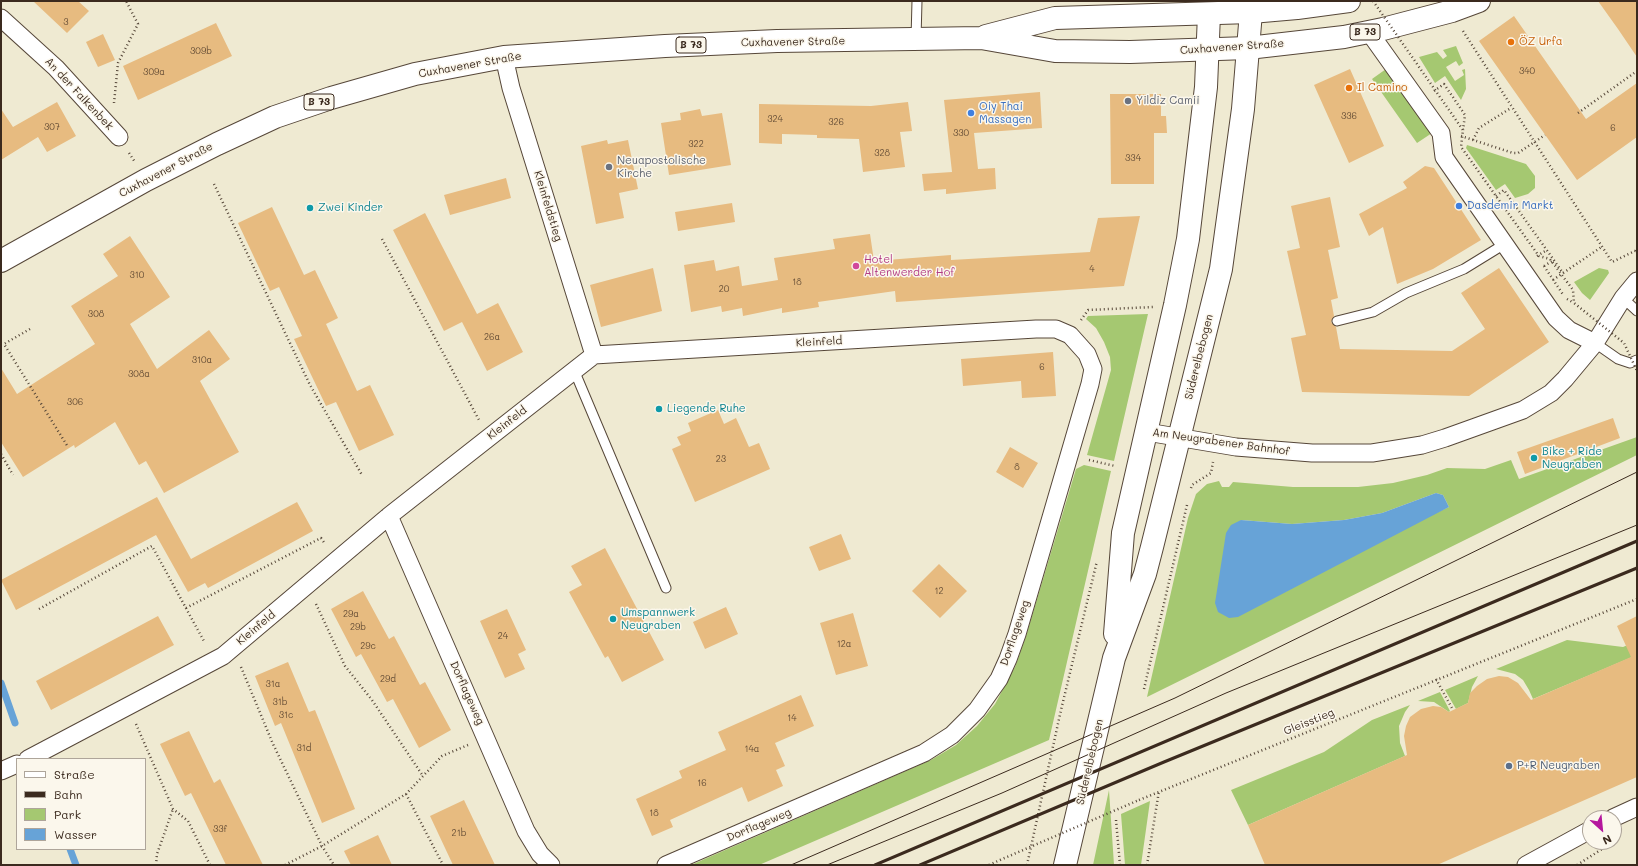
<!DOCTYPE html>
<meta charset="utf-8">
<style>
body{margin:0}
#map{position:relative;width:1638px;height:866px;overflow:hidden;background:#efead2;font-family:Mali,sans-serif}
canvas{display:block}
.frame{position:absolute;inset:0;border:2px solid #3b2a1e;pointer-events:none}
.legend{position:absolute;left:16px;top:758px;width:130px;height:92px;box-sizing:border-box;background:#fbf7ec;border:1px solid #aea59a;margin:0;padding:5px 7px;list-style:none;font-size:12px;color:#3b2a1e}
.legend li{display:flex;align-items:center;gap:8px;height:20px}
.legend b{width:20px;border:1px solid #aea59a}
.north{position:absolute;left:1582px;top:810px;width:40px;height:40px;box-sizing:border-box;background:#fbf7ec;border:1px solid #aea59a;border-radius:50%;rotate:153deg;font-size:11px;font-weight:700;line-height:16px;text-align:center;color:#3b2a1e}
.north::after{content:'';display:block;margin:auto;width:14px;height:18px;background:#b5179e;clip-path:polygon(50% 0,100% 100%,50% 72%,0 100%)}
</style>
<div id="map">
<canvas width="1638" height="866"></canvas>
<div class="frame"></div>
<ul class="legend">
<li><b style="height:5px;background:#fff"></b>Straße</li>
<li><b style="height:5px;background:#3b2a1e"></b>Bahn</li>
<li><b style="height:11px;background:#a5c871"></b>Park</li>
<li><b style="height:11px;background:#67a3d7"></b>Wasser</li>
</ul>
<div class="north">N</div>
</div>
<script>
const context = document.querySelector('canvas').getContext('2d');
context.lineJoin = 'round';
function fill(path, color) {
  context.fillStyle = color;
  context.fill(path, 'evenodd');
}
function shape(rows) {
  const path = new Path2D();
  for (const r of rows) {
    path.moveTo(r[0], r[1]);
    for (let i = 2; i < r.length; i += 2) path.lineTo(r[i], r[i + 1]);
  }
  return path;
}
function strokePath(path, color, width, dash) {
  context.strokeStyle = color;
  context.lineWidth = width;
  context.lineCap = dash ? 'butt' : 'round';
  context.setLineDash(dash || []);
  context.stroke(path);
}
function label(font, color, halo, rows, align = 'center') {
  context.font = font + ' Mali,sans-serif';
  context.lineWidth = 3;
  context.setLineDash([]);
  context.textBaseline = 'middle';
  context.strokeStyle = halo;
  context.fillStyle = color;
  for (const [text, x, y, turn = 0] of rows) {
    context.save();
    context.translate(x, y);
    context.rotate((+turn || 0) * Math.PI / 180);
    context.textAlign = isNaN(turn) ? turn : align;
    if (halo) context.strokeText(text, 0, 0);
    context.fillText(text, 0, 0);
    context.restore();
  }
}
fill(shape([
 [1456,46,1463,63,1459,66,1456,61,1446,67,1455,81,1464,75,1462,70,1465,69,1466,89,1461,100,1445,76,1435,83,1419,57,1437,52,1443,59,1447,56,1443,50],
 [1386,69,1432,133,1417,143,1372,79],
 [1467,145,1526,164,1535,176,1535,188,1528,194,1515,198,1505,184,1496,190,1466,148],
 [1599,268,1608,270,1609,273,1590,300,1582,293,1574,282],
 [1148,314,1114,461,1087,455,1111,370,1110,357,1104,342,1096,328,1086,319,1088,316],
 [1637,437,1637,455,1147,697,1188,518,1196,494,1207,484,1219,481,1222,487,1229,487,1233,482,1293,487,1358,487,1393,483,1427,475,1447,468,1485,469,1511,460,1519,479],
 [1436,493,1443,495,1449,507,1219,612,1241,520,1292,524,1344,520,1382,513],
 [1084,465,1111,471,1049,740,759,865,691,865,931,760,956,745,977,726,995,704,1015,667,1026,636,1076,469],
 [1567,640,1623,647,1637,641,1637,655,1533,699,1529,690,1523,680,1515,674,1496,669],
 [1478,676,1472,687,1468,703,1456,709,1445,690],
 [1440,692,1450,711,1449,712,1434,702,1418,701],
 [1410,705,1405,712,1399,726,1400,743,1405,756,1248,825,1231,790,1324,752,1372,720],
 [1109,790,1114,865,1093,865],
 [1150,801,1141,865,1125,865,1121,814]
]), '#a5c871');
fill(shape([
 [1436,493,1443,495,1449,507,1238,617,1229,618,1218,612,1215,603,1226,533,1231,525,1241,520,1292,524,1344,520,1382,513]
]), '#67a3d7');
strokePath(shape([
 [1,683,15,723],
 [70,849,76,865]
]), '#67a3d7', 7);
fill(shape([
 [33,1,78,1,89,11,67,33],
 [1598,1,1637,1,1637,57,1618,29],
 [1514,16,1586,119,1637,83,1637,137,1577,180,1479,41],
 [216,23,232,56,138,100,123,66],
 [103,34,115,60,98,67,86,42],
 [1350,69,1384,146,1349,163,1314,85],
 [1040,92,1042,128,974,133,978,169,995,168,996,189,946,194,946,189,924,191,922,174,952,172,944,100],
 [1110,94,1161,94,1161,116,1166,116,1167,133,1154,133,1154,184,1111,184],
 [57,102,76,136,47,152,38,137,1,160,1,109,13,127],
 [908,102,912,131,900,132,905,167,863,172,859,139,817,138,817,135,782,134,782,144,759,143,759,104,871,106],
 [700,109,702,116,722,113,731,165,669,175,661,123,681,120,680,113],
 [607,140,608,144,628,140,638,189,619,193,624,218,596,224,581,146],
 [1425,166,1434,168,1481,240,1433,269,1397,284,1383,227,1369,236,1359,214,1407,188,1403,182],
 [506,178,511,198,450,215,444,195],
 [1330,197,1340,247,1328,250,1338,298,1331,300,1334,316,1331,322,1336,327,1340,349,1452,351,1485,329,1461,293,1499,268,1549,342,1469,396,1302,392,1291,338,1306,335,1287,251,1300,248,1291,206],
 [732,203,735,222,678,231,675,212],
 [272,207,304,275,315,270,338,318,326,324,357,391,370,385,394,435,359,451,336,402,326,406,294,339,302,336,279,287,270,291,238,223],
 [425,213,477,314,498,303,523,352,487,371,462,322,444,331,393,230],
 [1140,216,1124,286,896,302,895,291,818,302,819,307,782,313,782,308,743,316,742,308,722,312,721,306,691,312,684,265,714,260,716,271,739,266,742,286,778,280,774,258,835,249,833,239,870,234,874,261,951,255,951,260,1090,252,1098,218],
 [130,236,170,297,130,324,157,369,209,330,230,359,200,381,239,452,164,493,146,461,139,465,115,422,75,448,74,445,23,477,1,442,1,368,17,394,95,344,71,306,118,276,103,254],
 [653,268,662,311,601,327,590,285],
 [1053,352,1056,396,1022,398,1021,381,963,386,961,359],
 [718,410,724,424,736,418,749,447,759,443,770,469,695,502,672,449,681,445,677,437,691,431,688,423],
 [1613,418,1620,438,1525,474,1517,452],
 [1010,447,1038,463,1023,488,996,472],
 [157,497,191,559,297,502,313,531,208,588,205,583,188,592,156,535,16,610,1,580],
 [841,534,851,559,819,571,809,547],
 [605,548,664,660,622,682,608,656,605,658,569,592,582,585,571,566],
 [939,564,967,591,940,618,912,591],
 [363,591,389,639,394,636,420,685,425,682,451,730,419,748,393,699,387,702,361,654,356,657,331,609],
 [726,607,738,634,705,649,693,622],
 [507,609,526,650,518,654,525,669,505,678,480,621],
 [853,613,868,666,836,675,820,623],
 [158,616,174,645,51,710,36,681],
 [1637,616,1637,777,1437,865,1265,865,1248,825,1407,755,1404,736,1406,726,1410,717,1421,709,1433,706,1441,707,1449,712,1468,703,1470,693,1477,686,1487,679,1499,676,1508,677,1518,683,1531,700,1631,657,1617,626],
 [288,662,309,712,315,710,355,809,322,823,281,723,275,726,255,676],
 [801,695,814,726,775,743,785,766,776,770,783,786,748,802,742,787,670,820,673,827,652,836,636,799,682,778,679,771,726,750,718,732],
 [189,731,214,783,220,779,263,865,226,865,191,793,185,796,160,744],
 [464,800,495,865,453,865,430,816],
 [378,835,392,865,351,865,344,851]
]), '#e7bb80');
const service = shape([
 [916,39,917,1],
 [1623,298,1637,311],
 [1337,321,1373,312,1406,293,1464,269,1503,245],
 [1595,343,1618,359,1630,363,1637,360],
 [574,370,666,588]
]);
const minor = shape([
 [1,18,56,68,119,137],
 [1369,32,1441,133,1444,157,1556,318,1569,330,1595,343],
 [504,57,511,88,594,355],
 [1147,432,1236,447,1312,453,1372,453,1422,445,1445,438,1523,410,1551,393,1565,379,1595,343,1623,298,1637,281],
 [389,516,526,831,540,854,551,865],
 [28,759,223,656,389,516,594,355,1036,329,1056,329,1070,335,1087,354,1093,369,1090,384,1017,634,1008,659,999,679,977,710,952,735,924,753,666,865],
 [1,771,17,764],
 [1613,818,1637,807],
 [1526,865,1590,830]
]);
const secondary = shape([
 [1115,634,1123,533,1175,305,1188,239,1206,87,1209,14],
 [1065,865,1114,658,1145,574,1152,547,1221,269,1243,109,1251,12]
]);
const primary = shape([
 [986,36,1055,18,1251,12,1297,8,1349,1],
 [1,261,146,180,217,144,275,117,331,98,415,74,504,57,665,46,777,41,981,38,1055,51,1130,52,1248,48,1344,37,1383,29,1452,11,1479,1]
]);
strokePath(service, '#564739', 11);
strokePath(minor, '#564739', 19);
strokePath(secondary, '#564739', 24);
strokePath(primary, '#564739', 24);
strokePath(shape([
 [1463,31,1612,262,1635,251,1637,254],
 [1434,91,1444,84,1465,115,1463,130],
 [114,103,118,63,138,24,126,1],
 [1578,113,1637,71],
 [1461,136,1513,153,1518,153,1545,135],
 [1473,140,1479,128,1511,108],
 [129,153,135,162],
 [214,184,310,385,362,475],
 [1496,196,1504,190,1563,273,1603,246],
 [382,239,479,420],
 [1537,256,1547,250],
 [1544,266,1554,260],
 [1553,280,1563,273],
 [1567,299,1574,303],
 [1081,320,1088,310,1153,307],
 [30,329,4,344,68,447],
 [1,454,13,475],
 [1089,460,1115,466],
 [1191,488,1192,485,1211,473,1213,462],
 [316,604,345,666,372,700,423,776],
 [186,608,321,538,325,544],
 [39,609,152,546,205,643],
 [241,667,273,744,322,846,334,865],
 [1436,679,1453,710],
 [1144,689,1187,505],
 [136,724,173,809,188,821,210,865],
 [406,794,443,865],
 [1139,800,1637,599],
 [1116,820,1120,865],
 [156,865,157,854,173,809],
 [285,865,322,846,406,794,442,756,468,745],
 [989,865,1000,860],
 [1027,865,1061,710,1097,561],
 [1147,865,1159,791],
 [1577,865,1613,842]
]), '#564739', 2.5, [1, 3]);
strokePath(service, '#fff', 9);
strokePath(minor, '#fff', 17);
strokePath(secondary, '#fff', 22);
strokePath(primary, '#fff', 22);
strokePath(shape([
 [791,865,1175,698,1637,472],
 [827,865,1002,793,1226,693,1637,525]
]), '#3b2a1e', 1);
strokePath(shape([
 [875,865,1637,541],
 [920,865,1164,762,1637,568]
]), '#3b2a1e', 3);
strokePath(shape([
 [1373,1,1463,130,1461,147,1496,196,1539,256,1550,259,1573,290,1574,303,1624,343,1637,371],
 [1544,266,1564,296],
 [1000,860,1139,800]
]), '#564739', 2.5, [1, 3]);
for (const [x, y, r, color] of [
 [1511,42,4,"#e8710a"],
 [1349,88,4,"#e8710a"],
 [1128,101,4,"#6b7280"],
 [971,113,4,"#3f7fe0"],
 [609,167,4,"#6b7280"],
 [1459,206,4,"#3f7fe0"],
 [310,208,4,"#0f9aa8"],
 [856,266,4,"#d1479c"],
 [659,409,4,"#0f9aa8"],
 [1534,458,4,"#0f9aa8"],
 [613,619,4,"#0f9aa8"],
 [1509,766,4,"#5c6f8a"]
]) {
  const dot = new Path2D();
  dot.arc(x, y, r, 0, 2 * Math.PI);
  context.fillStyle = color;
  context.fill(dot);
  strokePath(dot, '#fbf7ec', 1.5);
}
label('9px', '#664e36', null, [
 ["3",66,22],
 ["309b",201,51],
 ["340",1527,71],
 ["309a",154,72],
 ["336",1349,116],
 ["324",775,119],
 ["326",836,122],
 ["307",52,127],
 ["6",1613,128],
 ["330",961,133],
 ["322",696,144],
 ["328",882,153],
 ["334",1133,158],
 ["4",1092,269],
 ["310",137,275],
 ["18",797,282],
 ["20",724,289],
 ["308",96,314],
 ["26a",492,337],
 ["310a",202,360],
 ["6",1042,367],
 ["308a",139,374],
 ["306",75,402],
 ["23",721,459],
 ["8",1017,467],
 ["12",939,591],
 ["29a",351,614],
 ["29b",358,627],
 ["24",503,636],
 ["12a",844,644],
 ["29c",368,646],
 ["29d",388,679],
 ["31a",273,684],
 ["31b",280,702],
 ["31c",286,715],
 ["14",792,718],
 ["31d",304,748],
 ["14a",752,749],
 ["16",702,783],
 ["18",654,813],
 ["33f",220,829],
 ["21b",459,833]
]);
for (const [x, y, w] of [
 [1365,32,30],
 [691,45,30],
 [319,102,30]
]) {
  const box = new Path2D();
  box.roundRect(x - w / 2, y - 8, w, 16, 3);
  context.fillStyle = '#fbf7ec';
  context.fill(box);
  strokePath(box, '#3b2a1e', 1);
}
label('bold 10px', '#3b2a1e', null, [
 ["B 73",1365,32],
 ["B 73",691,45],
 ["B 73",319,102]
]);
label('11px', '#3b2a1e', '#fbf7ec', [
 ["Cuxhavener Straße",793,42,-1],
 ["Cuxhavener Straße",1232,47,-4],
 ["Cuxhavener Straße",470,65,-10],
 ["An der Falkenbek",79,94,47],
 ["Cuxhavener Straße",166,170,-28],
 ["Kleinfeldstieg",548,206,73],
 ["Kleinfeld",819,342,-3],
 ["Süderelbebogen",1199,357,-76],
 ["Kleinfeld",507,423,-38],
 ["Am Neugrabener Bahnhof",1221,442,8],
 ["Kleinfeld",256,628,-40],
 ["Dorflageweg",1015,633,-71],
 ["Dorflageweg",467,693,66],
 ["Gleisstieg",1309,722,-22],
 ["Süderelbebogen",1090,762,-77],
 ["Dorflageweg",759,825,-23]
]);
label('11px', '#c56008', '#fbf7ec', [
 ["ÖZ Urfa",1519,42],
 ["Il Camino",1357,88]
], 'left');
label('11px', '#5b616d', '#fbf7ec', [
 ["Yildiz Camii",1136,101],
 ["Neuapostolische",617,161],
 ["Kirche",617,174]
], 'left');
label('11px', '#366cbe', '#fbf7ec', [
 ["Oiy Thai",979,107],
 ["Massagen",979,120],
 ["Dasdemir Markt",1467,206]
], 'left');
label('11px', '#0d838f', '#fbf7ec', [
 ["Zwei Kinder",318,208],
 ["Liegende Ruhe",667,409],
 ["Bike + Ride",1542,452],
 ["Neugraben",1542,465],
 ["Umspannwerk",621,613],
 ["Neugraben",621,626]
], 'left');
label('11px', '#b23c85', '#fbf7ec', [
 ["Hotel",864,260],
 ["Altenwerder Hof",864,273]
], 'left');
label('11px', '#4e5e75', '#fbf7ec', [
 ["P+R Neugraben",1517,766]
], 'left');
</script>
